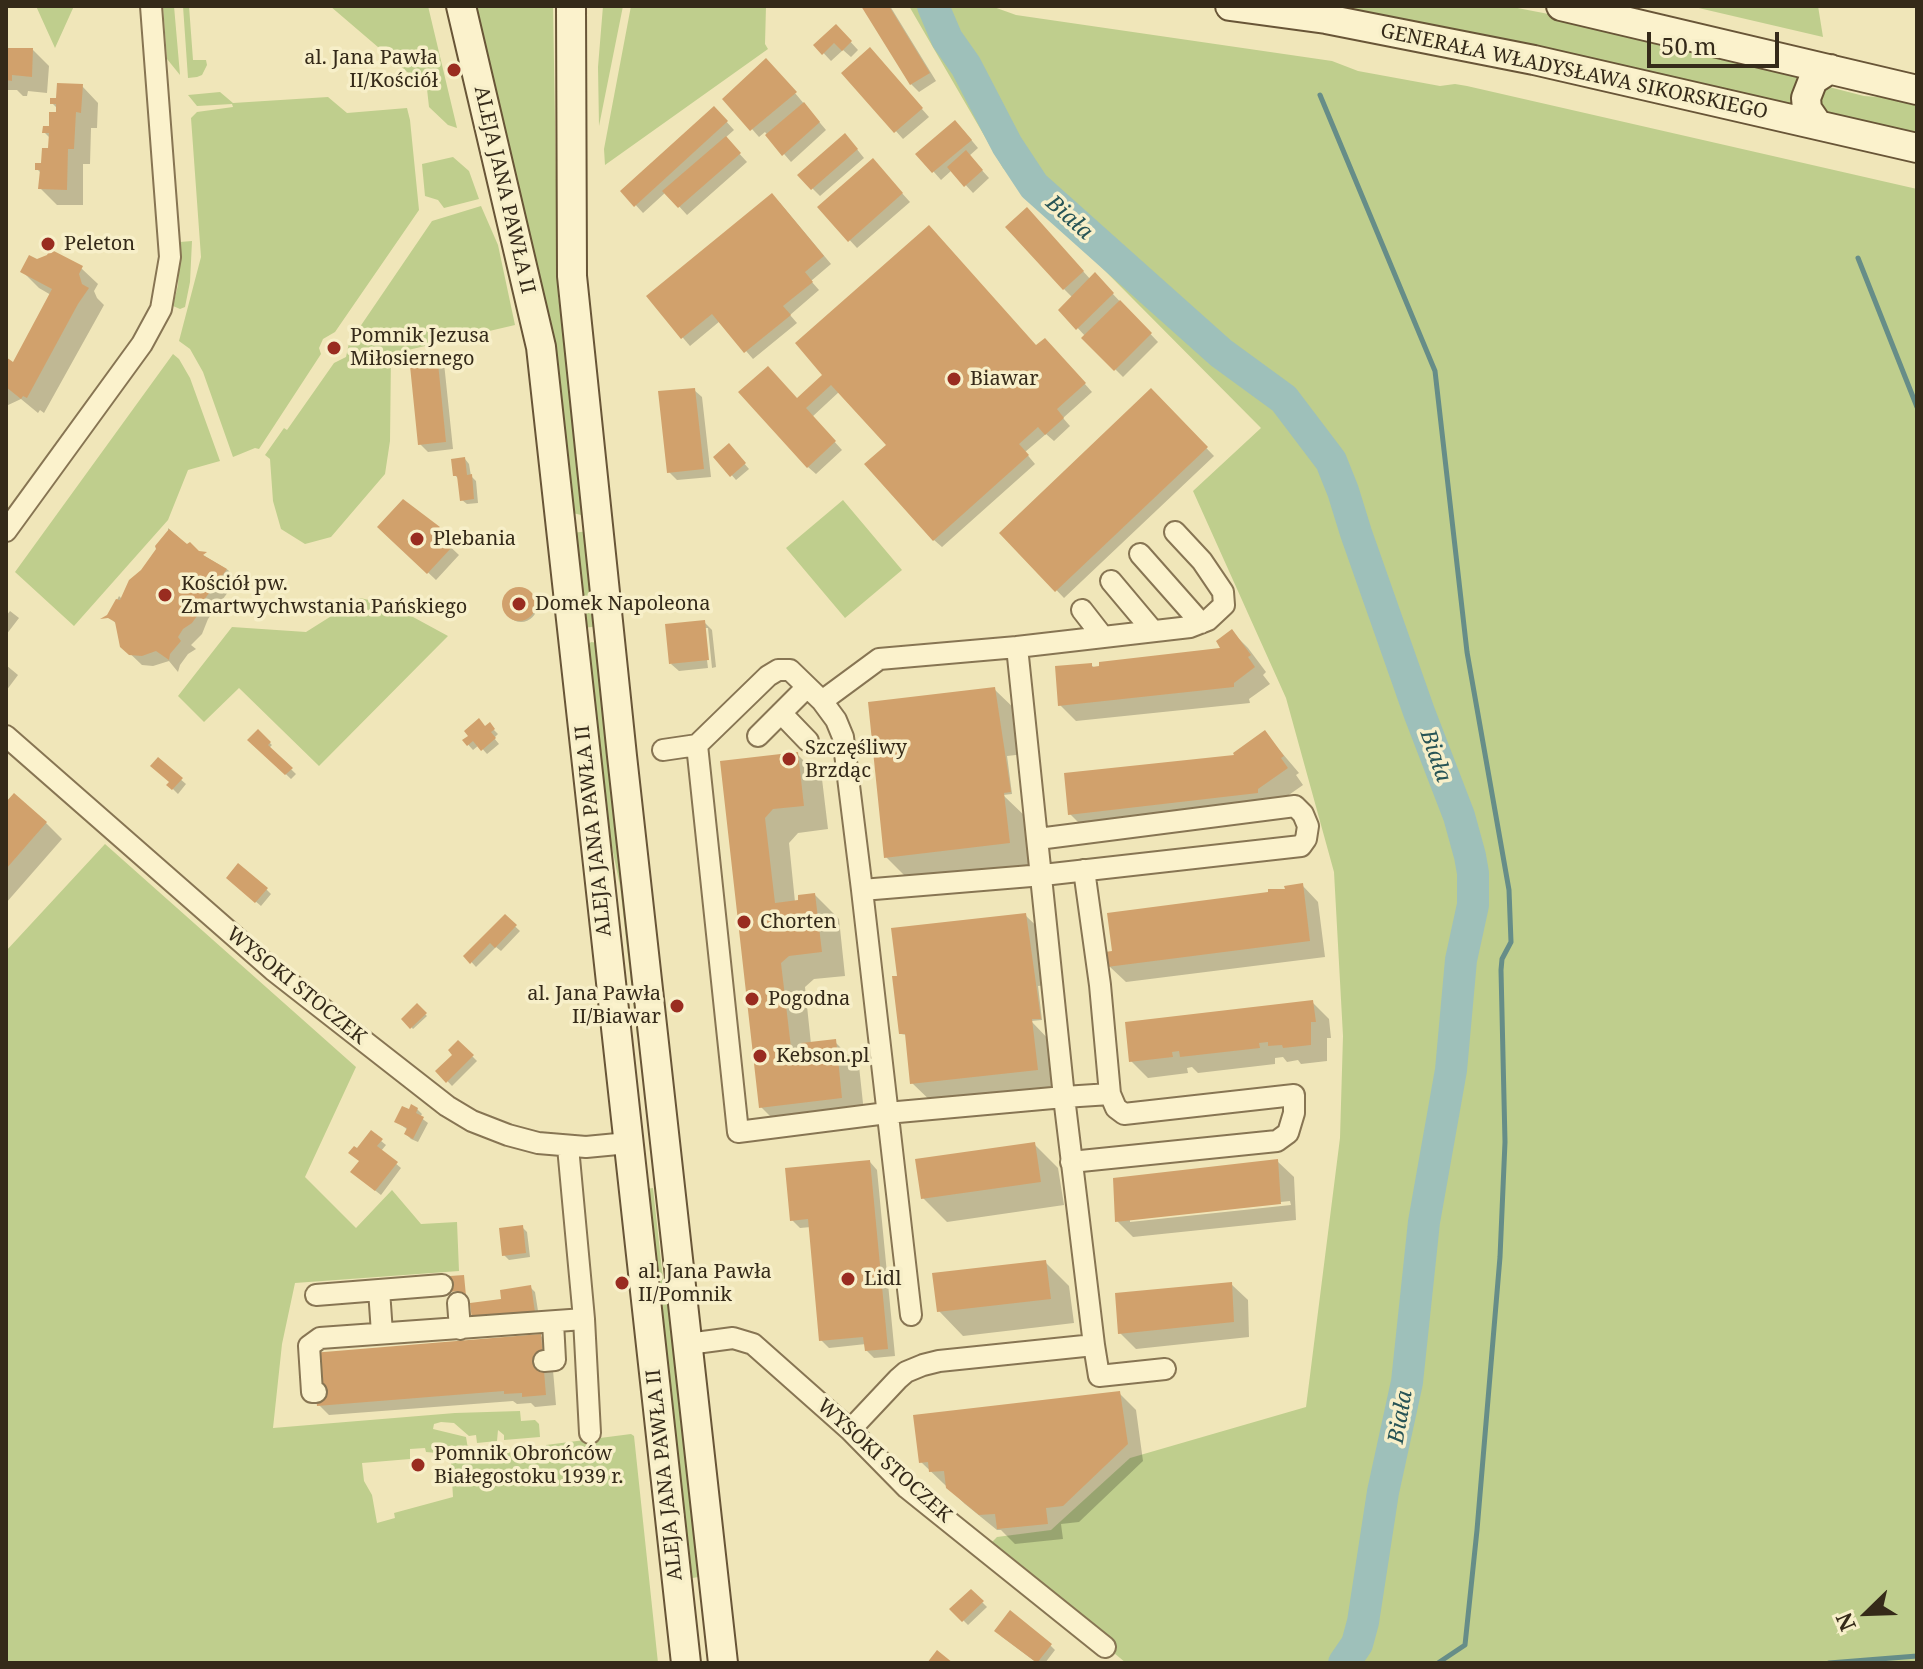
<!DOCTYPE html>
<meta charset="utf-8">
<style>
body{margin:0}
#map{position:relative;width:1923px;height:1669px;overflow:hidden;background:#f0e6b9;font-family:"Noto Serif",serif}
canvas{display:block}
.frame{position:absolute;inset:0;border:8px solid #352a19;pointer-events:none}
.north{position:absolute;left:1827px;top:1573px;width:80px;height:80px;-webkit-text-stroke:6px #f7efc9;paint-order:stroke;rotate:247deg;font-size:22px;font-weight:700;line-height:32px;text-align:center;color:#352a19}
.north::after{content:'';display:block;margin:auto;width:28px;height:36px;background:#352a19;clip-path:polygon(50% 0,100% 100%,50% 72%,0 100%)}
.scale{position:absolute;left:1647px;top:32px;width:132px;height:36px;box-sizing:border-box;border:4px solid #352a19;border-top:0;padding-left:10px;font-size:24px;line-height:28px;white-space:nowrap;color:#352a19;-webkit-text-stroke:6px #f7efc9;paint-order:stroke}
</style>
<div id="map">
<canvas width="1923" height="1669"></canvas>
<div class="frame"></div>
<div class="north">N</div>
<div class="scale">50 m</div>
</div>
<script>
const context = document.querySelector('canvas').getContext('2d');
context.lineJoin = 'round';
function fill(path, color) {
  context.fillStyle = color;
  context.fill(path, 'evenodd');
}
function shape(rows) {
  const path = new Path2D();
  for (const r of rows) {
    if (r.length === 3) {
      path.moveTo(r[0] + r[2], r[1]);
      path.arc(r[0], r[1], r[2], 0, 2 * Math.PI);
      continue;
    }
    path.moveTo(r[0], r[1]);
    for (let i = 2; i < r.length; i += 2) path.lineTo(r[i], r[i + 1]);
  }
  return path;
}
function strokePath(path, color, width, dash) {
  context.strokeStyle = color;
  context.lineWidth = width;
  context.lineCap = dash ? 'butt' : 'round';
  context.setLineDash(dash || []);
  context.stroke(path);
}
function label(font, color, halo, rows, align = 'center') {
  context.font = font + ' "Noto Serif",serif';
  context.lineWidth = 7;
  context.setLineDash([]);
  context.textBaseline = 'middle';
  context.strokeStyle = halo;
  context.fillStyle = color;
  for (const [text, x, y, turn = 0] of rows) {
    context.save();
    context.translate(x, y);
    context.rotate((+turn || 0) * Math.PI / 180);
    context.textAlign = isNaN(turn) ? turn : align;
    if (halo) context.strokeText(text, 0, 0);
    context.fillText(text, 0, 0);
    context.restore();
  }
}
fill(shape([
 [36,6,74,6,55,48],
 [163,6,174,6,180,75,167,59],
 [183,6,189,6,193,60,206,60,207,65,202,75,197,77,188,78],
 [330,6,428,6,457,128,448,125,429,107,427,89],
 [475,6,553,6,558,296,573,382,585,512,581,515,573,513],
 [603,6,623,6,599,126,598,67],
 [631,6,766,6,765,44,768,49,605,165,604,149],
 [909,6,991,6,1016,15,1332,61,1358,71,1440,86,1455,84,1467,86,1917,189,1917,1663,1126,1663,987,1547,997,1537,1051,1530,1130,1458,1306,1407,1340,1138,1343,1036,1334,872,1286,698,1193,491,1261,428,1003,168],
 [1316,6,1507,6,1642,32,1809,72,1795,86,1796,108,1566,53],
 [1690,6,1818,6,1823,37],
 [1829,87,1864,96,1917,100,1917,137,1824,116,1817,96],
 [220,92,233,103,328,97,347,113,407,108,410,120,419,210,335,332,323,339,319,348,321,354,259,449,255,448,233,457,203,372,190,349,179,341,201,257,191,118,197,112,233,107,232,104,197,106,188,95],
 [453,157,469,171,479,199,444,208,438,200,425,196,422,164],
 [481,206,498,245,515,325,391,354,390,441,385,474,331,537,305,544,281,529,273,501,270,459,265,455,284,428,287,430,334,363,346,357,349,343,432,221],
 [192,241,190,282,185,307,180,309,173,306,178,285,180,242],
 [173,354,179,359,190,378,220,461,188,470,168,520,74,626,15,572],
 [843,500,902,570,845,618,786,548],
 [589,531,600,626,583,628,572,533],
 [360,598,391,605,448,636,319,766,239,688,204,722,178,696,232,627,306,632],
 [591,642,599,643,639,1037,637,1036,620,886,602,799,587,646],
 [105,844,356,1067,305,1177,356,1228,392,1190,421,1224,457,1222,459,1271,295,1283,282,1344,273,1428,455,1413,520,1411,521,1421,535,1420,539,1424,540,1437,504,1440,504,1435,498,1430,497,1441,477,1443,476,1435,469,1436,454,1423,441,1422,434,1424,433,1429,466,1437,468,1449,437,1453,426,1452,425,1448,410,1449,410,1459,362,1463,364,1481,372,1495,377,1523,395,1518,394,1513,453,1497,451,1463,465,1462,469,1457,546,1448,546,1445,631,1434,634,1436,658,1663,6,1663,6,951],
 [653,1188,662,1270,681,1364,704,1576,687,1579,645,1189]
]), '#bfce8d');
fill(shape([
 [864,6,890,6,936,81,919,92,911,84],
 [836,26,858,50,851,57,843,50,831,61,816,45],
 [6,49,33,50,49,66,47,93,28,91,27,96,23,96,17,90,6,90],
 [877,58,929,117,903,139,844,73],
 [774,68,826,130,791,162,765,132,759,137,752,129],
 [82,86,98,103,97,128,91,128,90,164,83,164,83,205,57,205,41,189,42,174,37,169,43,165,50,150,50,138,44,132,51,128,58,114,58,109,52,103],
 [714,108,734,130,725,138,747,162,687,215,666,192,643,213,623,191],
 [963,130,978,148,969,156,989,178,973,193,952,170,941,180,918,154],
 [852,143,864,158,820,196,799,175],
 [880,169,910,202,857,248,820,208],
 [6,199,8,201,6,234],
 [780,203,831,264,811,281,819,290,790,315,797,323,753,359,720,321,690,346,648,297],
 [1034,217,1091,280,1095,275,1158,342,1123,377,1084,338,1086,337,1061,310,1073,298,1064,289],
 [81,268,98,284,94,291,97,298,104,305,44,413,40,410,38,413,21,399,6,406,6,361,13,365,51,295,39,288,23,272],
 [1036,348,1053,348,1092,392,1063,418,1070,426,1054,441,1046,434,1025,452,1035,464,942,547,934,540,888,445,840,391,812,417,842,450,816,474,808,467,797,400,825,375],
 [436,356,444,363,453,449,428,452,420,444],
 [694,390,702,397,711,477,677,480,669,472],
 [1151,391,1214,456,1064,598,1002,533],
 [729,446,749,469,736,480,716,457],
 [465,459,469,464,471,476,476,481,478,503,467,504,462,500,459,480,455,475],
 [423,515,446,536,443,540,459,555,436,580,380,527],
 [168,528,188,546,228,570,237,580,208,619,202,634,191,645,196,649,188,654,180,665,178,672,169,661,153,666,142,665,122,646,119,627,109,616,119,596,123,600,143,571,168,534],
 [521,606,16],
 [10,611,19,618,6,635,6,616],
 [704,622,712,630,716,667,712,668,708,628,703,628,708,668,679,671,671,664],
 [1232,632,1248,648,1266,672,1263,675,1270,684,1249,699,1250,703,1076,721,1060,705,1091,665,1095,668,1101,668,1223,649],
 [6,665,18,675,6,691],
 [994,689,1019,713,1024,754,1007,756,1012,794,1003,795,1028,819,1033,866,910,881,886,857],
 [489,725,498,734,494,738,499,744,487,754,479,745,473,750,465,741],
 [258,732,272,745,269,748,296,774,291,779,250,740],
 [1265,733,1299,773,1296,775,1303,785,1273,806,1086,830,1070,814,1237,757],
 [798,755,822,779,828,829,798,833,789,843,795,902,815,895,839,919,845,976,814,979,805,987,811,1044,835,1042,859,1066,865,1122,785,1131,761,1107,723,763],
 [158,760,186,784,178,794,169,785,171,783],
 [6,805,46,823,62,839,6,903],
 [233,882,266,889,271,894,261,906],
 [1302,885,1318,902,1325,957,1126,982,1109,966],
 [1025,915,1050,939,1055,984,1038,986,1042,1020,1031,1021,1055,1046,1061,1093,937,1107,912,1083,907,1035,901,1034,899,977],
 [505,917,520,931,501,951,496,947,476,967,466,956],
 [1312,1002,1329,1019,1331,1038,1327,1038,1327,1061,1301,1064,1298,1060,1287,1062,1283,1057,1275,1058,1275,1064,1198,1073,1192,1067,1187,1068,1188,1073,1148,1078,1131,1061],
 [417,1006,427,1016,413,1029,404,1019],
 [458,1042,477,1061,452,1086,438,1071,455,1055],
 [417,1109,422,1114,420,1117,428,1123,418,1142,411,1139,406,1134,408,1130,397,1122],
 [381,1141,386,1145,381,1151,401,1168,381,1195,358,1177,361,1162,358,1151],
 [1034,1144,1058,1168,1064,1205,947,1222,923,1198],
 [1277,1161,1294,1177,1296,1220,1133,1237,1117,1221],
 [1290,1201,1291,1205,1130,1222,1130,1218],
 [870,1162,877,1170,895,1356,874,1358,866,1350,866,1344,829,1348,821,1340,811,1227,800,1228,792,1220],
 [522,1227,527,1232,530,1257,509,1260,504,1255],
 [1045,1262,1069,1286,1074,1323,963,1336,939,1311],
 [1231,1284,1248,1300,1249,1337,1136,1349,1120,1333],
 [530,1287,535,1292,539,1317,479,1324,503,1301],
 [541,1336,551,1347,556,1405,535,1407,531,1403,517,1404,513,1401,329,1415,319,1405],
 [1119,1393,1136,1410,1143,1461,1079,1522,1061,1524,1063,1539,1015,1544,1001,1530,997,1530,965,1504,921,1462],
 [971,1591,987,1607,968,1625,952,1609],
 [1001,1636,1050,1645,1055,1650,1045,1663,1037,1663]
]), '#0003');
strokePath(shape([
 [1320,95,1435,371,1467,652,1509,890,1511,942,1502,959,1501,970,1505,1142,1500,1257,1477,1530,1465,1645,1438,1663],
 [1858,258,1917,407],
 [1829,1663,1917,1656]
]), '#668d88', 5);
strokePath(shape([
 [933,6,947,39,966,66,1007,145,1034,186,1221,353,1284,399,1331,461,1343,491,1356,533,1419,712,1459,816,1470,856,1473,873,1473,905,1461,960,1451,1070,1424,1222,1407,1382,1383,1492,1363,1622,1357,1644,1344,1663]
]), '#9ec0ba', 32);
fill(shape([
 [861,6,889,6,930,73,910,85],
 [836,24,852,41,842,51,834,43,822,55,813,45],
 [870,47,923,108,894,133,841,73],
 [6,48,33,48,32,77,12,75,12,81,6,80],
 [766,58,797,92,750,131,722,99],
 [57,83,83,84,81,113,76,112,74,149,68,149,67,190,38,189,40,170,35,170,35,163,41,163,42,148,48,148,49,133,42,133,43,126,49,126,49,112,56,112,56,104,50,104,50,98,56,98],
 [804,102,820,122,782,156,765,135],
 [714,106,728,121,634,207,620,191],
 [955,120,972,140,932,173,915,154],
 [845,133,858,149,811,190,797,175],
 [726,136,741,153,678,208,662,191],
 [966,150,983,170,964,187,947,167],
 [873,158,903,193,848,242,817,207],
 [772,193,824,256,805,272,813,282,783,306,791,315,744,353,712,314,681,339,646,296],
 [1027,207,1084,271,1063,290,1005,227],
 [929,225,1036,345,1045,338,1086,383,1057,409,1064,418,1045,435,1038,427,1019,444,1029,455,933,541,864,464,886,445,831,385,806,408,836,441,807,468,738,392,768,366,797,398,822,375,795,343],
 [50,249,83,266,79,274,82,284,89,288,78,304,27,398,23,396,21,399,6,387,6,357,13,362,52,289,20,272,29,255,37,259,47,255],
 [1095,272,1114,293,1076,330,1058,310],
 [1120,300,1152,333,1114,371,1081,338],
 [437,353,446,442,418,445,409,356],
 [695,388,704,469,667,473,658,391],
 [1151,388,1208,447,1055,592,999,533],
 [729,443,746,463,730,477,713,457],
 [465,457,467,475,472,474,474,499,460,501,457,476,453,476,451,459],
 [403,499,440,527,436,531,453,546,427,574,377,527],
 [169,529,187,544,190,542,199,551,207,552,203,555,227,569,198,608,197,616,192,623,183,629,178,637,181,641,170,654,169,660,156,651,142,656,129,655,120,647,115,622,108,618,100,619,107,615,116,599,120,600,129,580,141,570,156,549,155,546],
 [519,604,17],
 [705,620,709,660,669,664,665,624],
 [1232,629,1251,655,1248,657,1255,667,1234,683,1234,687,1058,706,1055,666,1092,663,1092,667,1099,666,1099,662,1220,648,1216,641],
 [995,687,1011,792,1004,793,1010,843,884,858,868,702],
 [479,718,485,726,490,722,495,729,491,732,496,738,481,751,473,741,467,746,462,740,468,736,464,731],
 [258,729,271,742,268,745,293,768,285,775,247,740],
 [1265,730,1284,756,1281,758,1288,768,1258,789,1258,793,1068,815,1064,773,1234,755,1233,753],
 [798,752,804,806,773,809,765,818,775,903,798,900,798,895,815,893,822,952,789,956,781,963,792,1056,802,1054,801,1043,836,1039,842,1098,759,1108,720,761],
 [158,757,183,778,172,790,166,785,169,782,150,766],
 [14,793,47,822,6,869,6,802],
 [238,863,268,888,255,903,226,878],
 [1303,883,1310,941,1107,967,1105,952,1112,951,1107,913,1268,892,1268,889,1285,889,1284,886],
 [1026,913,1041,1019,1032,1019,1038,1070,910,1084,905,1034,899,1034,892,976,897,976,891,928],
 [505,914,517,925,495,948,490,943,470,964,463,956],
 [1313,1000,1316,1022,1311,1022,1311,1045,1283,1048,1282,1045,1268,1046,1268,1042,1259,1043,1260,1048,1180,1057,1179,1051,1172,1052,1173,1057,1129,1062,1125,1022],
 [417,1003,427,1013,410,1029,401,1019],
 [458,1040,474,1055,446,1083,435,1071,452,1055,448,1050],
 [411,1104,418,1108,416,1113,424,1117,413,1139,404,1134,407,1128,394,1122,402,1106,409,1109],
 [371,1130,383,1139,377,1146,398,1162,375,1191,350,1172,359,1161,348,1153,354,1146,357,1148],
 [1035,1142,1041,1182,921,1199,915,1159],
 [1278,1159,1281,1204,1115,1222,1113,1178],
 [870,1160,888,1349,865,1351,863,1337,819,1341,808,1219,790,1221,785,1168],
 [523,1225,526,1253,502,1256,499,1228],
 [1046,1260,1051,1299,937,1312,932,1273],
 [464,1275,466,1296,457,1296,457,1291,451,1292,450,1276],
 [1232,1282,1234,1322,1118,1334,1115,1293],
 [531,1285,535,1312,472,1320,470,1303,501,1299,500,1290],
 [541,1334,546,1395,522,1397,522,1393,504,1394,504,1391,317,1406,312,1353],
 [1120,1391,1128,1444,1063,1506,1046,1508,1048,1524,997,1529,995,1514,979,1515,946,1488,944,1471,929,1472,928,1462,919,1463,913,1415],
 [971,1589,984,1601,962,1622,949,1609],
 [1010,1610,1052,1644,1037,1663,994,1631],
 [937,1650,953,1663,927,1663]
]), '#d1a16c');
const minor = shape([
 [6,531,142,344,161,309,170,257,151,6],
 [1140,554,1201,623],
 [1111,581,1153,631],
 [1082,610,1103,637],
 [1017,647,1190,627,1208,620,1224,605,1223,592,1202,561,1175,532],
 [781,713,808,741],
 [6,736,273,970,447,1106,472,1121,508,1135,538,1143,586,1147,628,1143],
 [758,736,807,687],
 [697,745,738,1132,887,1113,1064,1097,1017,647,879,659,822,701],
 [663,750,697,745,768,676,778,670,790,670,822,701,836,720,843,737,862,890,1043,875,1301,846,1306,839,1308,826,1303,814,1295,806,1038,839],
 [862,890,911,1315],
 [568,1147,584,1319,590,1433],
 [1071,1162,1277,1141,1288,1133,1294,1113,1294,1095,1124,1114,1116,1108,1110,1094],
 [379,1290,442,1285],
 [316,1295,379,1290,382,1333],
 [458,1303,460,1329],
 [688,1344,733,1338,753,1344,850,1430,907,1488,1105,1647],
 [1094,1345,1099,1376,1165,1369],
 [544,1361,555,1360,553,1322],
 [316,1392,312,1392,309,1346,320,1338,584,1319],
 [850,1430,898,1379,906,1372,923,1365,939,1361,1094,1345,1064,1097,1110,1094,1100,985,1084,870]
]);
const secondary = shape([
 [461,6,541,347,686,1663],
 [571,6,572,276,622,756,723,1663],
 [1230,6,1326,19,1534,60,1917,148],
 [1561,6,1917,90],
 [1818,125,1807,109,1806,98,1813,80,1830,69]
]);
strokePath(minor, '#877553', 24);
strokePath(secondary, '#685537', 32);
strokePath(minor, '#fbf2cc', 20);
strokePath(secondary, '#fbf2cc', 28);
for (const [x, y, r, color] of [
 [454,70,8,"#992c20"],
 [48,244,8,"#992c20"],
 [334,348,8,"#992c20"],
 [954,379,8,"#992c20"],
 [417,539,8,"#992c20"],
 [165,595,8,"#992c20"],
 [519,604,8,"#992c20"],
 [789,759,8,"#992c20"],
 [744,922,8,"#992c20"],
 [752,999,8,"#992c20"],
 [677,1006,8,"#992c20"],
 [760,1056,8,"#992c20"],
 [848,1279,8,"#992c20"],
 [622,1283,8,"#992c20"],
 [418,1465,8,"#992c20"]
]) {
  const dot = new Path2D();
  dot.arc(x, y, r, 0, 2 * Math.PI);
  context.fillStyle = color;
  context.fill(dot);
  strokePath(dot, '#f7efc9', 3);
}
label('20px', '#352a19', '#f7efc9', [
 ["al. Jana Pawła",438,58,"right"],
 ["II/Kościół",438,81,"right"],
 ["Peleton",64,244],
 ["Pomnik Jezusa",350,336],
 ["Miłosiernego",350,359],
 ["Biawar",970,379],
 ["Plebania",433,539],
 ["Kościół pw.",181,584],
 ["Zmartwychwstania Pańskiego",181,607],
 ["Domek Napoleona",535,604],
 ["Szczęśliwy",805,748],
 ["Brzdąc",805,771],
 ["Chorten",760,922],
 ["al. Jana Pawła",661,994,"right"],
 ["II/Biawar",661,1017,"right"],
 ["Pogodna",768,999],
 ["Kebson.pl",776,1056],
 ["al. Jana Pawła",638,1272],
 ["II/Pomnik",638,1295],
 ["Lidl",864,1279],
 ["Pomnik Obrońców",434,1454],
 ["Białegostoku 1939 r.",434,1477]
], 'left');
label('20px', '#352a19', '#f7efc9', [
 ["GENERAŁA WŁADYSŁAWA SIKORSKIEGO",1574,72,12],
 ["ALEJA JANA PAWŁA II",504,190,77],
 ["ALEJA JANA PAWŁA II",594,831,-96],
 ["WYSOKI STOCZEK",296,986,39],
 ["WYSOKI STOCZEK",884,1461,42],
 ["ALEJA JANA PAWŁA II",665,1475,-96]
]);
label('italic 22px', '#275456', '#f7efc9', [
 ["Biała",1069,218,42],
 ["Biała",1435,756,71],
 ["Biała",1401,1417,-80]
]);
</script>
